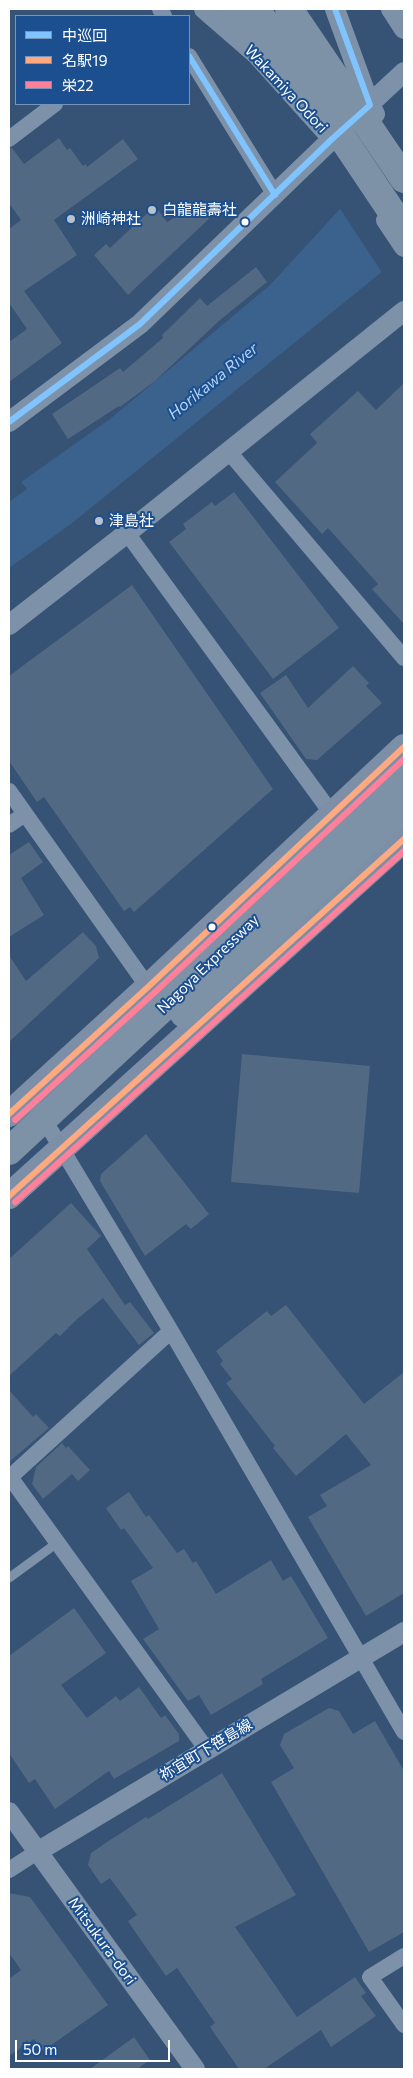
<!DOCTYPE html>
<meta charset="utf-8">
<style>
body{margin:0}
#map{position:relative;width:413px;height:2078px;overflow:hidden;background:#365274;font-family:Commissioner,"Noto Sans JP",sans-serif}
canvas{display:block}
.frame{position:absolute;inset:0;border:10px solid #fff;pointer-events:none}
.legend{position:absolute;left:15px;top:15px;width:175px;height:90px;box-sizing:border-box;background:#1b4f8f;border:1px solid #7695bc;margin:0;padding:6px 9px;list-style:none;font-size:15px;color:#fff}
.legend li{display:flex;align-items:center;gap:10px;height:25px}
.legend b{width:25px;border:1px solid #7695bc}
.scale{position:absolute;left:15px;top:2040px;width:155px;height:22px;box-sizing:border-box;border:2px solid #fff;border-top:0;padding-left:6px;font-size:15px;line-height:18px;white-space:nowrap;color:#fff;-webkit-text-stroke:4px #1b4f8f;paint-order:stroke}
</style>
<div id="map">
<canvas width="413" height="2078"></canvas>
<div class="frame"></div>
<ul class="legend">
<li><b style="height:6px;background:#80c4ff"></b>中巡回</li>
<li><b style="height:6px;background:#ffa980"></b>名駅19</li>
<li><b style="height:6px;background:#ff8098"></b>栄22</li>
</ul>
<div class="scale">50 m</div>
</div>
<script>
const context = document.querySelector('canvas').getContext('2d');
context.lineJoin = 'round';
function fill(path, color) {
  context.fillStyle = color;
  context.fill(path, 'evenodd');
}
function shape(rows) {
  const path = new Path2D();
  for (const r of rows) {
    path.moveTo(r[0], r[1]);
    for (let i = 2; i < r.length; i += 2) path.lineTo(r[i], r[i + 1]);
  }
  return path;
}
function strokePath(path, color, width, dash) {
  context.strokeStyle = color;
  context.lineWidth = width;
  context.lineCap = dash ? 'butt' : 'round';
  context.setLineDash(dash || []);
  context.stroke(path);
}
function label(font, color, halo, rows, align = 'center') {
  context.font = font + ' Commissioner,"Noto Sans JP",sans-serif';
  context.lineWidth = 4;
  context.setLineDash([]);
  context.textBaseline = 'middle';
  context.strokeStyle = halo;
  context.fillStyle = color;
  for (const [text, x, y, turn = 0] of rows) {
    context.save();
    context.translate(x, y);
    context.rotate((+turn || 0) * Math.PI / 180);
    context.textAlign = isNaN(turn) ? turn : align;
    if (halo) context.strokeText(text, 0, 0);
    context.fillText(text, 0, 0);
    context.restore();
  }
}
fill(shape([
 [404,153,404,254,71,524,9,568,9,502,27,489,21,482,110,419,270,285,338,211]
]), '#3b618d');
fill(shape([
 [404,150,404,257,383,274,339,207]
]), '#365274');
fill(shape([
 [59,138,67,150,70,148,83,166,86,164,87,167,123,139,138,159,54,220,77,255,24,291,62,343,9,382,9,342,27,329,9,303,9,229,21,220,9,203,9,149,12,148,24,164],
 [202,201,212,216,128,295,94,255,106,244,110,248,155,206,167,222],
 [256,267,267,282,220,320,155,381,120,407,119,406,68,439,52,414,120,368,123,372,163,338,162,335,200,298,207,306],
 [404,383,404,624,372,589,378,584,328,528,322,534,275,482,317,443,310,434,358,391,376,410],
 [234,492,339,628,273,679,169,542,186,529,183,524,212,502,215,506],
 [132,585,273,789,134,912,130,907,124,911,44,797,37,802,9,761,9,676],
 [353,666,369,683,366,686,382,703,317,760,306,759,260,693,286,675,308,708],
 [29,842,43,862,21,878,44,915,9,937,9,855],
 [83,932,96,946,99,958,9,1042,9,955,26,981],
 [242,1054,370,1066,359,1193,231,1182],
 [146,1134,209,1214,191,1229,186,1224,145,1256,100,1181,101,1174],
 [71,1203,101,1236,87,1249,125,1305,130,1302,154,1333,139,1345,103,1298,76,1320,60,1336,56,1333,9,1376,9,1259],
 [286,1305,364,1404,404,1372,404,1593,366,1616,308,1517,327,1506,320,1495,371,1465,346,1434,296,1476,273,1448,275,1446,226,1383,232,1379,220,1364,223,1361,216,1351,267,1311,271,1316],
 [9,1390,33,1417,36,1414,49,1428,9,1462],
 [62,1443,66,1448,68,1446,90,1470,78,1481,72,1474,43,1499,32,1484,36,1467],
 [129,1492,146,1517,149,1515,177,1553,184,1549,193,1563,196,1561,216,1594,271,1560,283,1581,291,1576,328,1638,261,1679,263,1684,211,1715,199,1695,188,1701,143,1639,159,1629,131,1581,153,1568,124,1528,121,1530,106,1508],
 [74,1608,106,1653,61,1685,87,1718,116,1696,120,1701,139,1687,161,1718,165,1715,179,1734,179,1741,114,1779,109,1771,55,1809,35,1779,29,1783,9,1753,9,1656],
 [329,1708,339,1711,353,1734,375,1721,404,1771,404,1932,369,1952,271,1782,294,1768,280,1745,284,1734],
 [222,1773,296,1895,235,1927,297,2017,355,1977,366,1993,361,1996,376,2016,331,2047,321,2030,264,2069,239,2069,210,2027,215,2023,177,1968,166,1976,138,1936,128,1921,137,1915,110,1878,101,1884,88,1865,91,1853,107,1842,146,1817,148,1819],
 [9,1893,30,1897,108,2005,43,2051,34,2039,9,2056,9,1979,21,1970,9,1953],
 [134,2037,150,2060,137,2069,90,2069]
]), '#526984');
strokePath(shape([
 [9,1578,57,1543]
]), '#7d92a8', 9);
strokePath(shape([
 [160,9,164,16],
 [189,56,275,195],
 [9,139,55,104],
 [229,452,404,658],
 [127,533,332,814],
 [9,791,148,987],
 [9,825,25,814],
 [39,1111,171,1331,404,1732],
 [10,1477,207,1750],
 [9,1478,171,1331],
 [9,1870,37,1852],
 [404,1956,370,1977,404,2025]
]), '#7d92a8', 16);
strokePath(shape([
 [204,9,257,55,328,134],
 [335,9,370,105,375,114],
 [391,9,404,29],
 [386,220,404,247],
 [9,422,140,324,332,139,404,72],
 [9,625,127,533,404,311],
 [9,1812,195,2069],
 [37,1852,404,1632]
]), '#7d92a8', 20);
strokePath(shape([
 [9,1114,148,987,404,747],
 [9,1196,404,839]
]), '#7d8ea7', 26);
strokePath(shape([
 [233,9,241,20,282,51]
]), '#7e92a7', 28);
strokePath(shape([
 [256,9,404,230],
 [289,9,404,179],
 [184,1014,403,808],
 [9,1151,193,980,404,775]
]), '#7e92a7', 28);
strokePath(shape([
 [189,56,275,195],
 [9,422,140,324,332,139,370,105,335,9]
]), '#80c4ff', 6);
strokePath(shape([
 [9,1114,148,987,404,747],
 [9,1196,404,839]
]), '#ffa980', 6);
strokePath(shape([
 [15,1120,154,993,404,759],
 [15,1202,404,851]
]), '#ff8098', 6);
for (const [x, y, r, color] of [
 [152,210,5,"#b9c2ce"],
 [71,219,5,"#b9c2ce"],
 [245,222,4.5,"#fff"],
 [99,521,5,"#b9c2ce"],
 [212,927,4.5,"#fff"]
]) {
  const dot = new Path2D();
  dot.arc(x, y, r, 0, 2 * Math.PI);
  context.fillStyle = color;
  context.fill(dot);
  strokePath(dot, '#1b4f8f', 2);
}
label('15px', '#fff', '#1b4f8f', [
 ["Wakamiya Odori",286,89,47],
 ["Nagoya Expressway",208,964,-44],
 ["祢宜町下笹島線",206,1750,-31],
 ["Mitsukura-dori",102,1941,54]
]);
label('15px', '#fff', '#1b4f8f', [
 ["白龍龍壽社",162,210],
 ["洲崎神社",81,219],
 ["津島社",109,521]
], 'left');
label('italic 16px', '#b5d3f5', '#1b4f8f', [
 ["Horikawa River",213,381,-39]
]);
</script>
